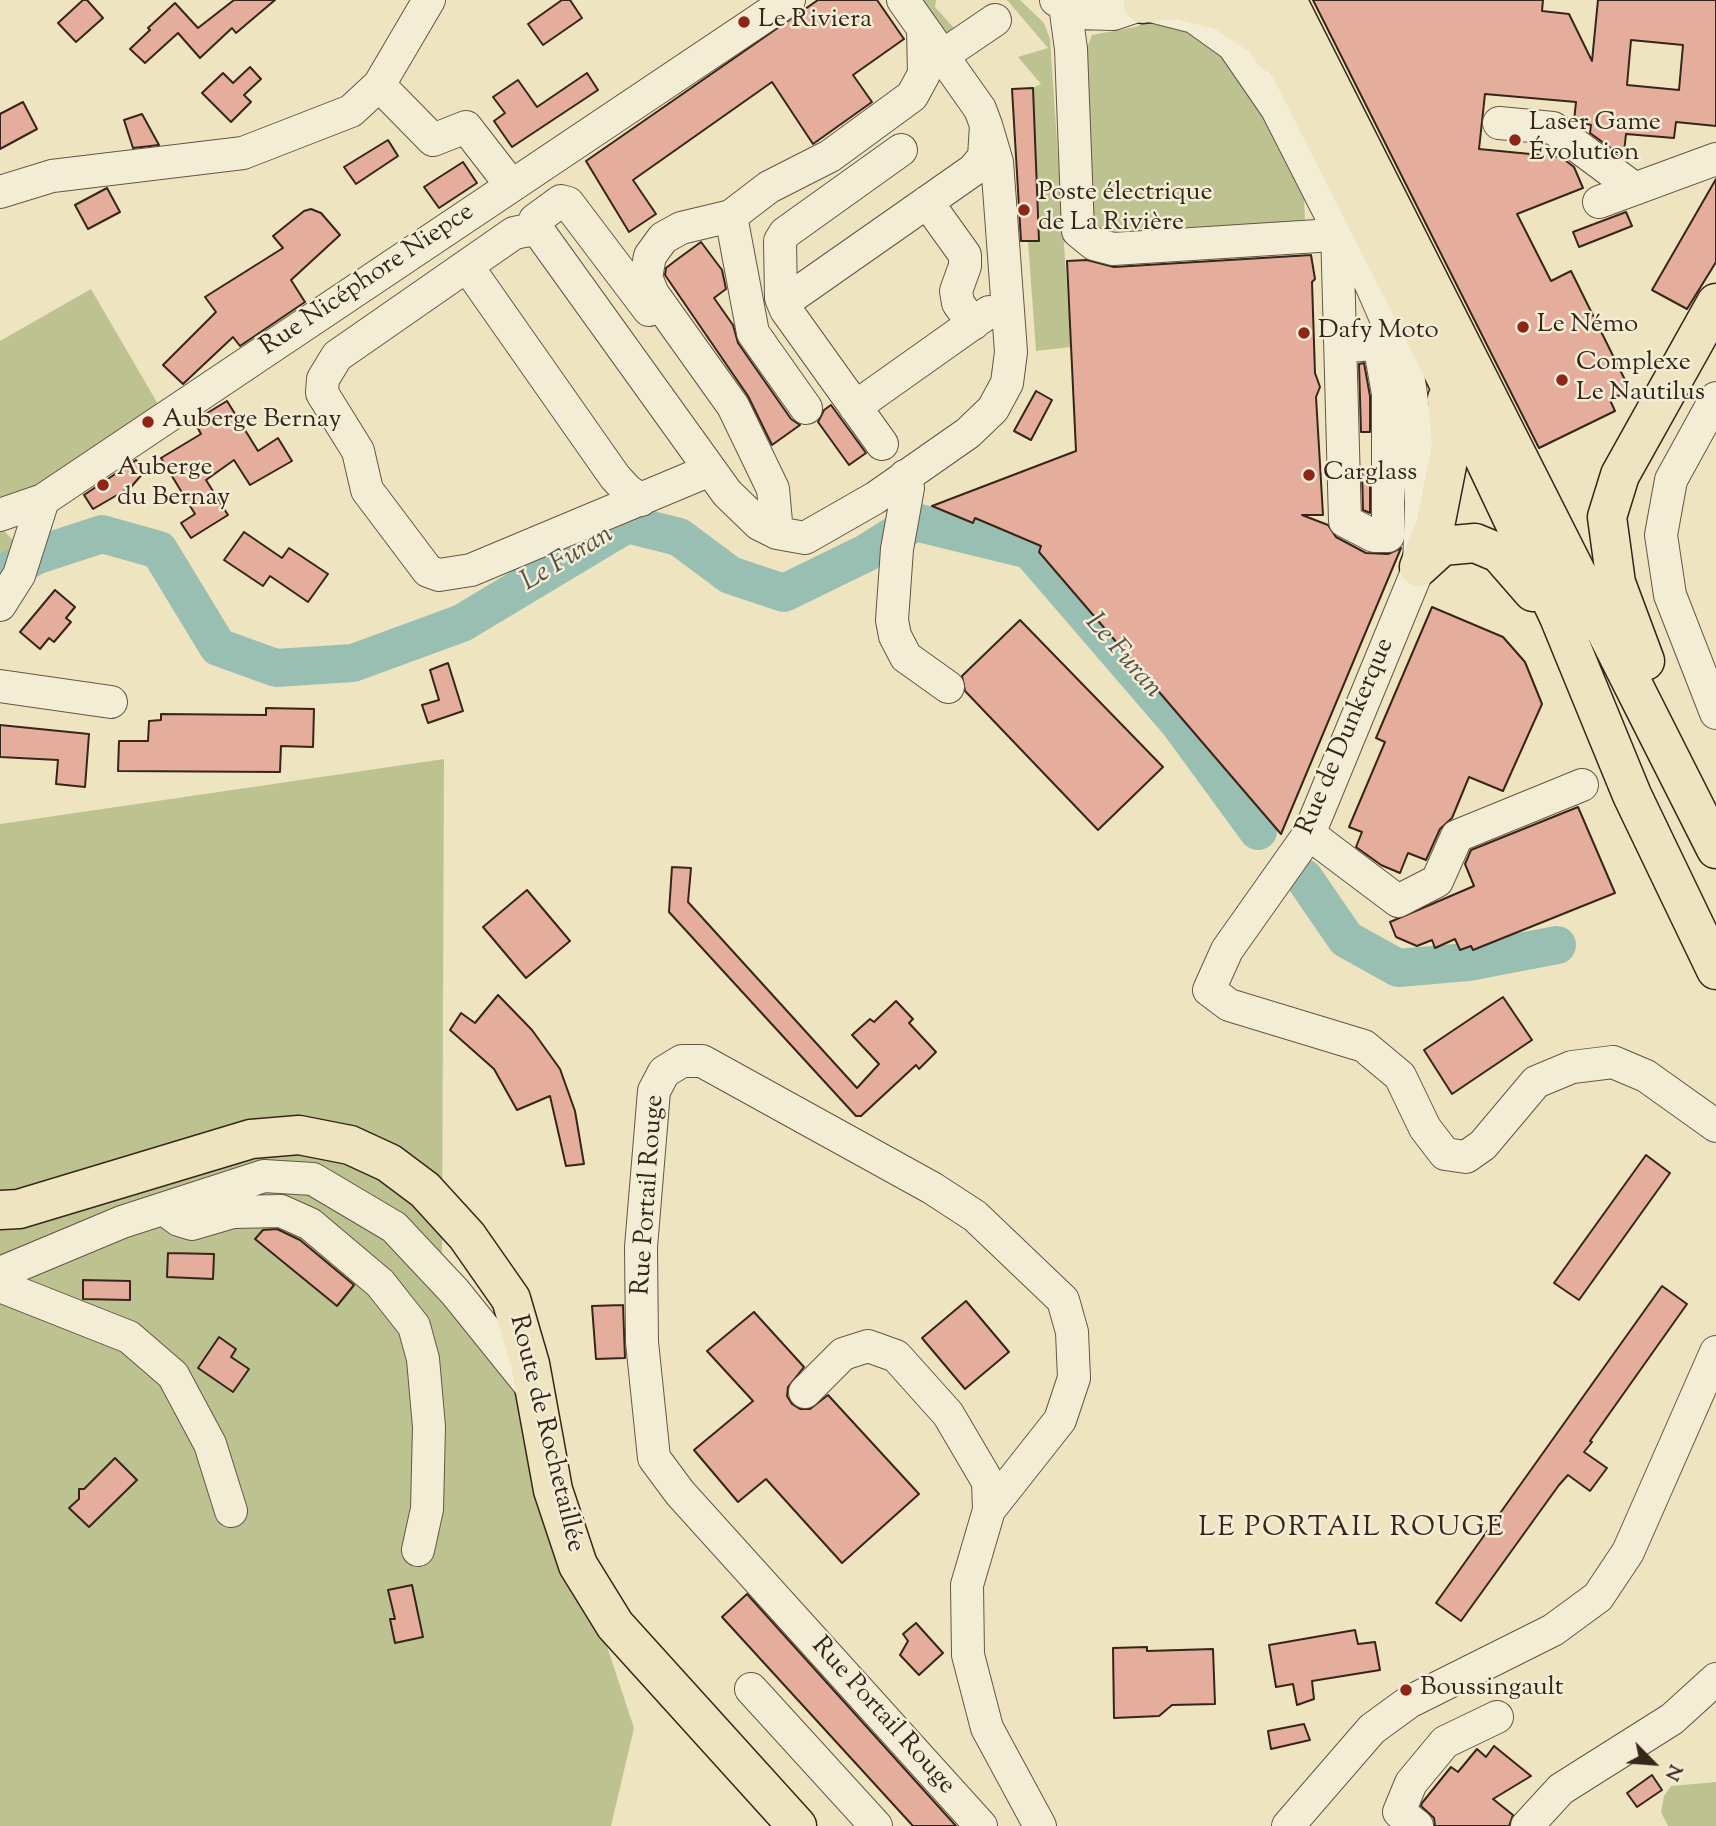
<!DOCTYPE html>
<meta charset="utf-8">
<style>
body{margin:0}
#map{position:relative;width:1716px;height:1826px;overflow:hidden;background:#eee4c0;font-family:"Sorts Mill Goudy",serif}
canvas{display:block}
.north{position:absolute;left:1618px;top:1728px;width:70px;height:70px;-webkit-text-stroke:5px #f4edd6;paint-order:stroke;rotate:115deg;font-size:19px;font-weight:700;line-height:28px;text-align:center;color:#37251a}
.north::after{content:'';display:block;margin:auto;width:24px;height:32px;background:#37251a;clip-path:polygon(50% 0,100% 100%,50% 72%,0 100%)}
</style>
<div id="map">
<canvas width="1716" height="1826"></canvas>
<div class="north">N</div>
</div>
<script>
const context = document.querySelector('canvas').getContext('2d');
context.lineJoin = 'round';
function fill(path, color) {
  context.fillStyle = color;
  context.fill(path, 'evenodd');
}
function shape(rows) {
  const path = new Path2D();
  for (const r of rows) {
    path.moveTo(r[0], r[1]);
    for (let i = 2; i < r.length; i += 2) path.lineTo(r[i], r[i + 1]);
  }
  return path;
}
function strokePath(path, color, width, dash) {
  context.strokeStyle = color;
  context.lineWidth = width;
  context.lineCap = dash ? 'butt' : 'round';
  context.setLineDash(dash || []);
  context.stroke(path);
}
function label(font, color, halo, rows, align = 'center') {
  context.font = font + ' "Sorts Mill Goudy",serif';
  context.lineWidth = 5;
  context.setLineDash([]);
  context.textBaseline = 'middle';
  context.strokeStyle = halo;
  context.fillStyle = color;
  for (const [text, x, y, turn = 0] of rows) {
    context.save();
    context.translate(x, y);
    context.rotate((+turn || 0) * Math.PI / 180);
    context.textAlign = isNaN(turn) ? turn : align;
    if (halo) context.strokeText(text, 0, 0);
    context.fillText(text, 0, 0);
    context.restore();
  }
}
fill(shape([
 [913,0,936,0,935,7,955,29,944,38],
 [1007,0,1020,0,1044,23,1050,39,1071,347,1036,351,1028,241,1039,240,1033,88,1041,84,1018,57,1048,48],
 [1164,15,1223,48,1303,169,1305,222,1102,231,1088,220,1083,58,1092,35,1135,27],
 [91,289,162,411,40,491,0,506,0,341],
 [4,531,15,542,12,554,0,562,0,532],
 [444,759,442,1256,536,1432,634,1728,611,1826,0,1826,0,824],
 [1716,1782,1716,1826,1668,1826,1661,1812,1664,1796,1671,1786]
]), '#bcc390');
strokePath(shape([
 [0,576,35,556,102,534,159,550,218,647,276,668,353,663,462,623,627,524,679,537,730,575,784,593,866,553,915,522,1030,550,1179,723,1258,831],
 [1304,878,1346,939,1398,968,1468,962,1557,945]
]), '#99bfb2', 38);
const building = shape([
 [83,0,87,0,103,18,76,42,58,23,83,0],
 [234,0,275,0,236,33,232,28,200,58,178,33,145,63,130,49,150,30,148,28,175,3,198,28,234,0],
 [562,0,570,0,582,18,543,45,528,24,562,0],
 [818,0,877,0,904,39,853,75,872,102,813,144,772,82,633,180,656,214,629,232,586,161,818,0],
 [1313,0,1543,0,1542,11,1569,14,1592,61,1598,0,1716,0,1716,126,1676,122,1674,138,1626,134,1624,152,1616,152,1590,133,1591,125,1574,121,1576,102,1485,94,1479,149,1561,157,1574,167,1583,188,1517,214,1551,281,1571,271,1630,390,1610,400,1615,411,1539,448,1313,0],
 [1631,40,1683,45,1679,90,1627,85,1631,40],
 [250,67,261,79,244,95,251,102,231,122,202,93,223,73,233,83,250,67],
 [587,73,598,90,512,147,494,121,505,113,493,97,518,80,537,107,587,73],
 [1033,88,1039,241,1021,241,1012,89,1033,88],
 [23,102,37,129,0,149,0,114,23,102],
 [142,114,159,145,133,148,124,120,142,114],
 [388,140,398,156,356,184,344,167,388,140],
 [463,162,477,183,439,208,424,187,463,162],
 [1716,179,1716,262,1687,309,1652,290,1716,179],
 [107,188,120,212,88,229,75,205,107,188],
 [311,209,321,213,340,235,291,280,305,302,240,346,233,337,183,384,163,365,216,312,205,297,283,248,273,236,304,211,311,209],
 [1626,212,1632,226,1579,247,1573,232,1626,212],
 [701,242,722,270,726,289,714,298,733,325,738,343,791,419,800,425,772,445,748,396,665,275,666,268,675,261,701,242],
 [1311,255,1315,279,1312,282,1315,373,1320,387,1316,397,1323,515,1302,515,1328,525,1336,537,1366,553,1388,554,1401,548,1281,834,1039,552,1041,546,975,518,973,523,932,506,1076,451,1067,261,1087,260,1114,267,1311,255],
 [1364,363,1370,396,1370,432,1361,432,1359,364,1364,363],
 [1036,391,1052,400,1031,440,1014,431,1036,391],
 [227,401,258,451,278,438,292,461,250,485,234,460,206,480,228,515,191,538,181,523,195,514,161,458,201,434,194,421,227,401],
 [831,405,866,453,849,465,818,422,824,410,831,405],
 [136,460,144,472,131,487,93,509,84,495,136,460],
 [1370,469,1370,513,1363,510,1362,470,1370,469],
 [244,532,282,558,289,548,328,574,308,602,270,576,263,586,224,560,244,532],
 [55,590,75,607,66,618,71,622,54,642,49,638,40,649,20,632,55,590],
 [1432,607,1503,637,1525,662,1542,704,1503,791,1469,777,1452,818,1440,829,1426,860,1408,853,1400,873,1381,865,1356,847,1362,832,1349,827,1385,742,1376,738,1432,607],
 [1020,620,1163,767,1098,830,965,691,962,676,1020,620],
 [448,663,463,711,428,723,422,705,439,700,430,670,448,663],
 [266,708,314,709,313,747,281,746,280,772,118,771,119,741,148,741,149,721,161,720,161,714,266,715,266,708],
 [0,725,89,734,85,787,56,784,58,760,0,757,0,725],
 [1578,807,1615,893,1473,950,1471,946,1460,950,1455,939,1435,948,1432,940,1417,946,1396,937,1390,922,1474,886,1465,864,1471,850,1578,807],
 [672,867,691,868,688,902,857,1088,879,1064,852,1035,870,1019,874,1022,896,1001,913,1019,909,1023,936,1052,919,1069,916,1065,861,1116,856,1116,669,912,672,867],
 [527,890,570,941,526,978,483,927,527,890],
 [498,995,532,1030,560,1069,575,1111,584,1164,566,1166,550,1096,517,1110,494,1069,450,1030,461,1013,475,1023,498,995],
 [1503,997,1532,1040,1452,1094,1424,1050,1503,997],
 [1646,1155,1670,1173,1579,1300,1554,1283,1646,1155],
 [277,1229,300,1240,354,1285,337,1306,255,1239,263,1230,277,1229],
 [168,1253,214,1254,213,1279,167,1277,168,1253],
 [83,1280,130,1281,130,1300,83,1299,83,1280],
 [1662,1286,1687,1304,1590,1441,1592,1442,1584,1452,1607,1468,1590,1491,1568,1475,1559,1485,1461,1621,1436,1603,1662,1286],
 [966,1301,1009,1352,965,1389,922,1338,966,1301],
 [623,1305,625,1358,596,1359,592,1306,623,1305],
 [754,1312,804,1367,788,1387,787,1396,792,1404,800,1409,810,1409,828,1395,919,1494,842,1563,766,1479,738,1502,694,1450,753,1401,707,1351,754,1312],
 [219,1337,236,1349,231,1357,249,1369,233,1392,198,1368,219,1337],
 [115,1458,137,1480,89,1527,69,1508,79,1499,79,1489,84,1489,115,1458],
 [412,1585,423,1637,395,1643,390,1619,395,1619,388,1590,412,1585],
 [747,1594,783,1634,956,1826,913,1826,722,1617,747,1594],
 [916,1623,943,1653,919,1675,900,1655,908,1641,903,1634,916,1623],
 [1355,1630,1358,1644,1375,1642,1380,1670,1312,1681,1314,1699,1297,1705,1293,1684,1276,1687,1269,1645,1355,1630],
 [1147,1647,1147,1651,1213,1649,1215,1704,1172,1705,1159,1716,1114,1718,1113,1648,1147,1647],
 [1304,1724,1310,1740,1271,1749,1268,1731,1304,1724],
 [1494,1746,1531,1776,1493,1799,1513,1815,1509,1826,1435,1826,1434,1818,1421,1806,1422,1803,1451,1767,1458,1772,1477,1749,1486,1757,1494,1746],
 [1652,1775,1662,1790,1637,1807,1627,1793,1652,1775]
]);
fill(building, '#e5ae9c');
strokePath(building, '#37251a', 2);
const minor = shape([
 [1056,0,1077,13,1113,14,1143,4,1194,17,1233,45,1277,109,1337,227,1369,280,1407,367,1417,435,1421,503,1419,567,1309,834,1227,950,1209,990,1229,1005,1364,1046,1400,1076,1425,1128,1445,1154,1466,1157,1483,1145,1536,1082,1572,1067,1613,1062,1646,1076,1716,1126],
 [1065,5,1071,49,1078,231,1094,244,1113,249,1318,236,1337,227],
 [942,56,995,20],
 [379,85,433,140,466,127,511,185],
 [1499,123,1553,128,1635,189],
 [0,192,52,176,243,153,351,111,379,85,429,0],
 [927,202,965,255,965,266,956,291,958,303,973,324],
 [1599,202,1716,159],
 [731,216,753,333,806,408],
 [534,229,535,220,561,201,568,203,649,310],
 [1337,229,1345,521,1374,536,1388,536,1388,394,1379,343,1341,347],
 [467,266,615,477,627,490,641,500],
 [783,303,973,170,984,157,986,125,980,109,903,0],
 [1716,398,1671,480,1661,535,1670,595,1716,713],
 [855,407,989,312],
 [882,444,786,310,781,298,780,241,785,233,901,150],
 [710,470,471,570,439,575,428,571,367,490,358,451,322,393,323,379,337,356,514,233,534,229,540,233,727,493,759,524,777,533,805,538,875,498,968,433,993,409,1007,383,1011,352,1001,215,997,162,986,125],
 [905,476,908,488,897,549,892,620,895,636,906,657,948,687],
 [0,515,43,500,789,0],
 [777,533,773,489,733,406,653,294,646,277,650,256,663,238,681,228,731,216,769,187,830,156,912,96,924,74,923,29],
 [0,605,19,575,43,500],
 [0,686,111,702],
 [1309,834,1398,901,1437,881,1457,836,1582,785],
 [164,1209,179,1220,192,1224,233,1212,281,1211,310,1224,380,1283,414,1326,423,1359,429,1427,427,1509,418,1550],
 [0,1273,122,1222,264,1176,313,1179,394,1227,455,1292,534,1390],
 [0,1286,129,1337,173,1375,210,1444,231,1511],
 [805,1392,843,1354,868,1346,896,1356,948,1414,988,1482,989,1510],
 [751,1689,876,1826],
 [981,1826,680,1493,654,1458,642,1342,641,1247,654,1091,664,1072,682,1061,702,1061,932,1188,975,1216,1063,1300,1072,1332,1074,1378,1060,1420,989,1510,967,1585,968,1655,987,1728,1040,1826],
 [1288,1826,1372,1729,1409,1702,1553,1630,1598,1597,1628,1552,1716,1352],
 [1417,1826,1399,1812,1411,1783,1445,1742,1497,1717],
 [1527,1826,1561,1789,1672,1719,1716,1679]
]);
const major = shape([
 [0,1210,19,1209,251,1139,299,1135,350,1145,389,1163,425,1190,467,1236,511,1299,530,1364,553,1490,578,1565,615,1625,797,1826]
]);
const highway = shape([
 [1255,0,1445,376,1559,617,1632,795,1716,970],
 [1287,0,1716,849],
 [1143,4,1177,0,1222,11,1264,39,1274,54],
 [1419,567,1435,526,1451,445,1447,399],
 [1419,567,1442,546,1475,543,1499,553,1533,592],
 [1645,661,1616,583,1607,517,1620,475,1716,303]
]);
strokePath(minor, '#655544', 34);
strokePath(major, '#37251a', 41);
strokePath(highway, '#37251a', 41);
strokePath(minor, '#f4edd6', 32);
strokePath(major, '#eee4c0', 38);
strokePath(highway, '#eee4c0', 38);
for (const [x, y, r, color] of [
 [744,22,7,"#8f2418"],
 [1515,140,7,"#8f2418"],
 [1024,210,7,"#8f2418"],
 [1523,327,7,"#8f2418"],
 [1304,333,7,"#8f2418"],
 [1562,380,7,"#8f2418"],
 [148,422,7,"#8f2418"],
 [1309,475,7,"#8f2418"],
 [103,485,7,"#8f2418"],
 [1406,1690,7,"#8f2418"]
]) {
  const dot = new Path2D();
  dot.arc(x, y, r, 0, 2 * Math.PI);
  context.fillStyle = color;
  context.fill(dot);
  strokePath(dot, '#f4edd6', 2.5);
}
label('26px', '#37251a', '#f4edd6', [
 ["Le Riviera",758,22],
 ["Laser Game",1529,125],
 ["Évolution",1529,155],
 ["Poste électrique",1038,195],
 ["de La Rivière",1038,225],
 ["Le Némo",1537,327],
 ["Dafy Moto",1318,333],
 ["Complexe",1576,365],
 ["Le Nautilus",1576,395],
 ["Auberge Bernay",162,422],
 ["Auberge",117,470],
 ["du Bernay",117,500],
 ["Carglass",1323,475],
 ["Boussingault",1420,1690]
], 'left');
label('26px', '#37251a', '#f4edd6', [
 ["Rue Nicéphore Niepce",368,281,-34],
 ["Rue de Dunkerque",1347,737,-67],
 ["Rue Portail Rouge",650,1195,-86],
 ["Route de Rochetaillée",545,1434,76],
 ["Rue Portail Rouge",882,1717,48]
]);
label('italic 28px', '#545348', '#f4edd6', [
 ["Le Furan",568,560,-31],
 ["Le Furan",1122,657,49]
]);
context.letterSpacing = '2px';
label('28px', '#37251a', '#f4edd6', [
 ["LE PORTAIL ROUGE",1352,1530]
]);
context.letterSpacing = '0px';
</script>
